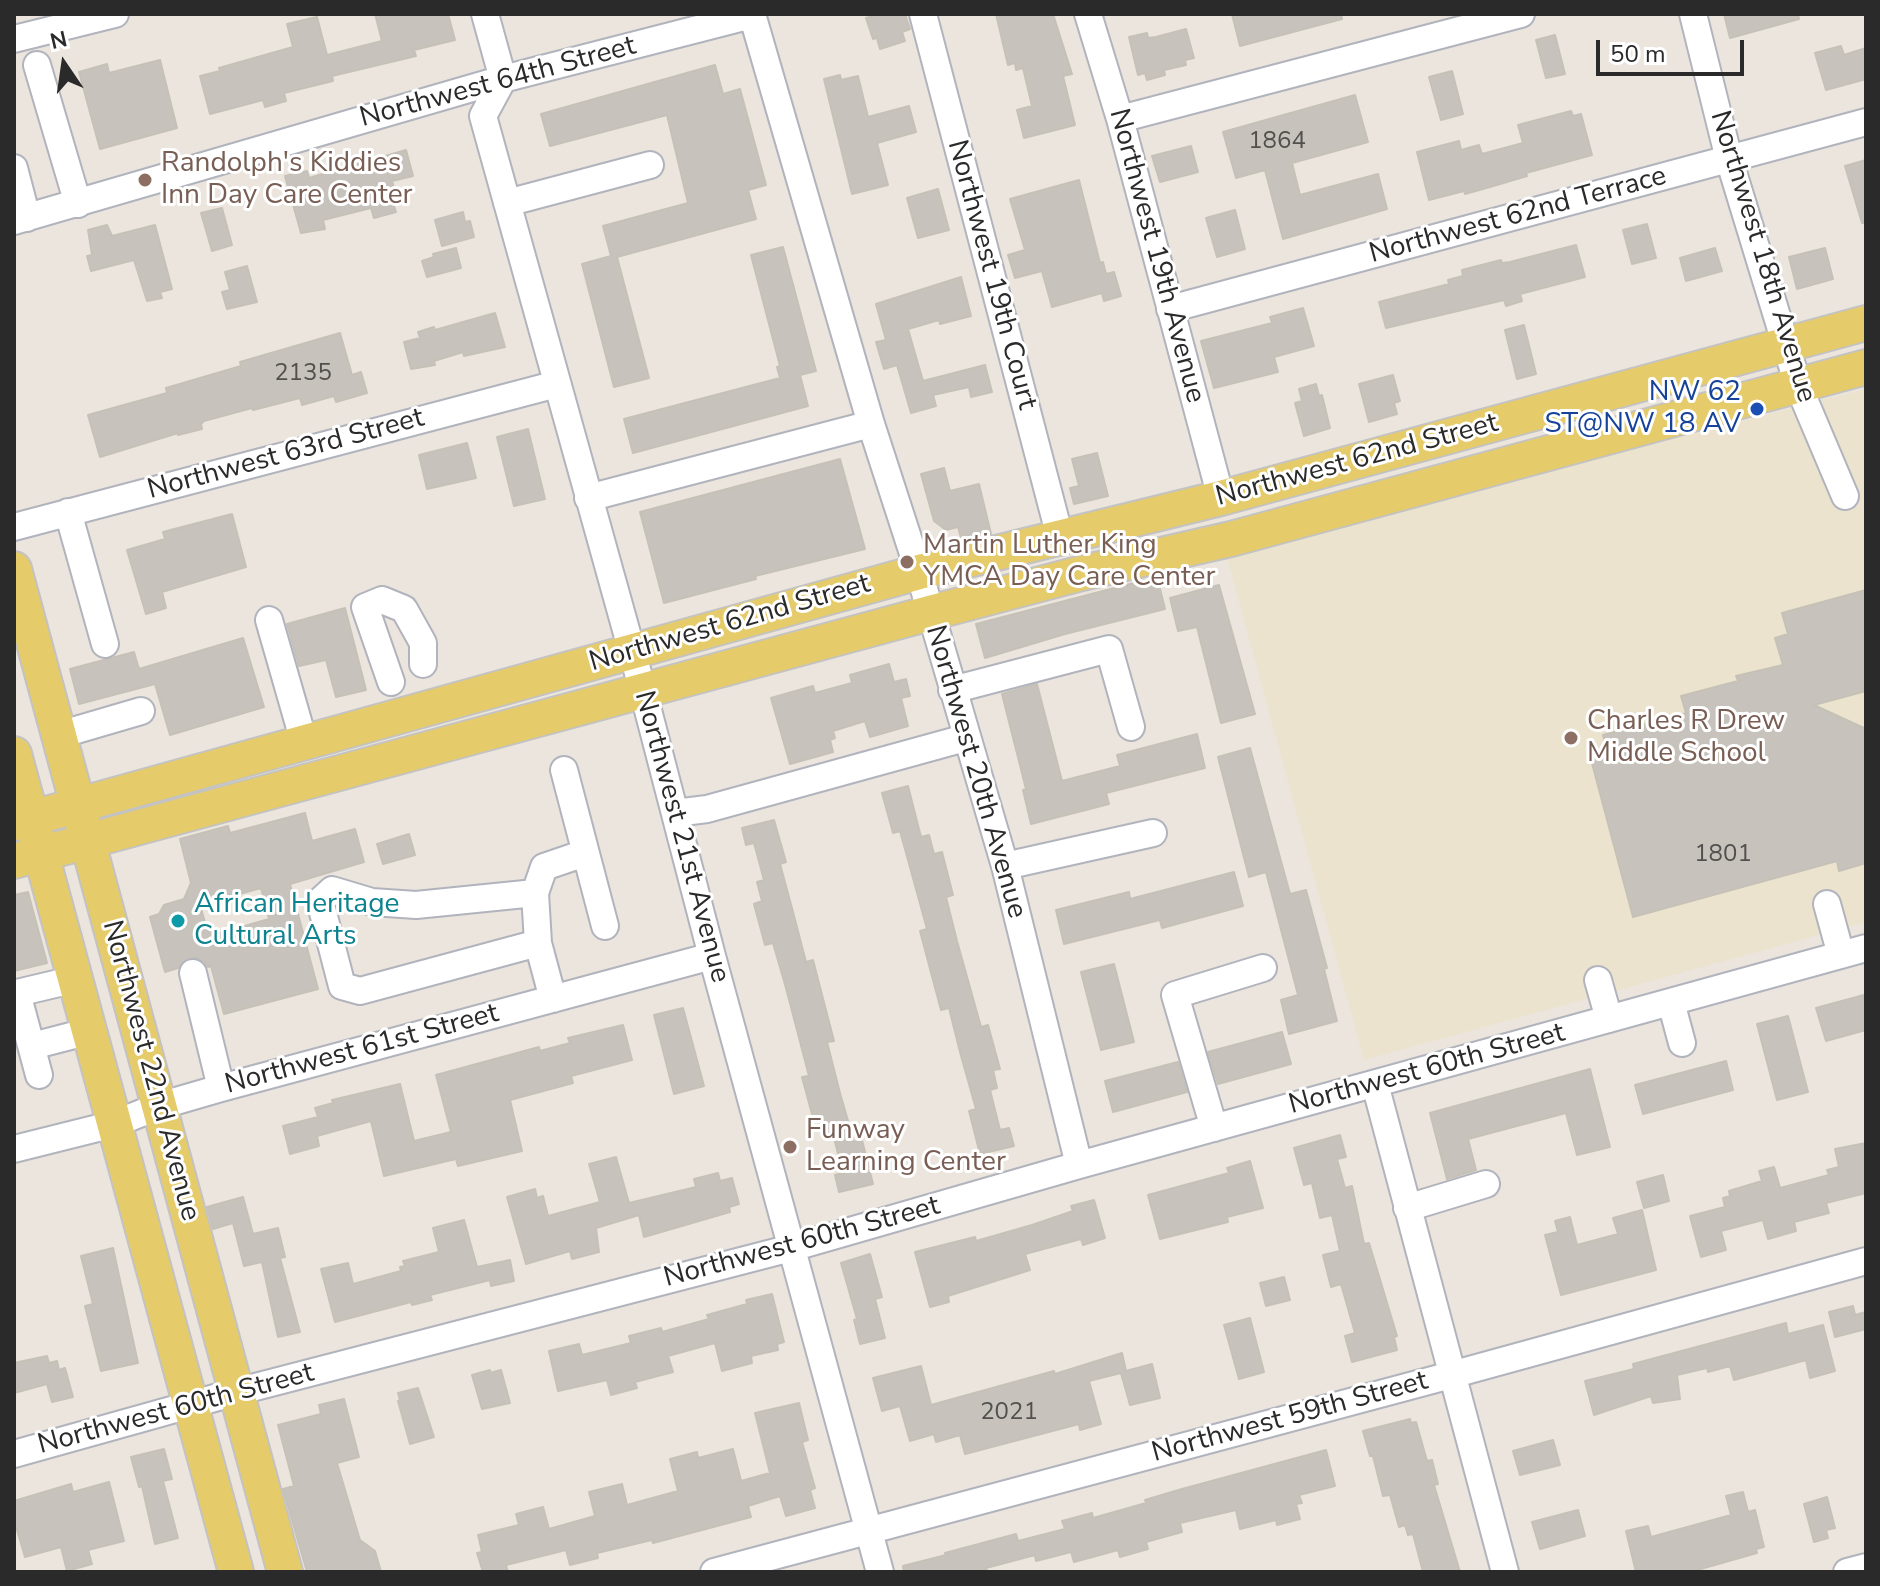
<!DOCTYPE html>
<style>
body{margin:0}
#map{position:relative;width:1880px;height:1586px;overflow:hidden;background:#ebe5dd;font-family:"Nunito Sans",sans-serif}
canvas{display:block}
.frame{position:absolute;inset:0;border:16px solid #2a2a2a;pointer-events:none}
.north{position:absolute;left:24px;top:24px;width:80px;height:80px;-webkit-text-stroke:6px #fff;paint-order:stroke;rotate:347deg;font-size:22px;font-weight:700;line-height:32px;text-align:center;color:#2a2a2a}
.north::after{content:'';display:block;margin:auto;width:28px;height:36px;background:#2a2a2a;clip-path:polygon(50% 0,100% 100%,50% 72%,0 100%)}
.scale{position:absolute;left:1596px;top:40px;width:148px;height:36px;box-sizing:border-box;border:4px solid #2a2a2a;border-top:0;padding-left:10px;font-size:24px;line-height:28px;white-space:nowrap;color:#2a2a2a;-webkit-text-stroke:6px #fff;paint-order:stroke}
</style>
<div id="map">
<canvas width="1880" height="1586"></canvas>
<div class="frame"></div>
<div class="north">N</div>
<div class="scale">50 m</div>
</div>
<script>
const context = document.querySelector('canvas').getContext('2d');
context.lineJoin = 'round';
function fill(path, color) {
  context.fillStyle = color;
  context.fill(path, 'evenodd');
}
function shape(rows) {
  const path = new Path2D();
  for (const r of rows) {
    path.moveTo(r[0], r[1]);
    for (let i = 2; i < r.length; i += 2) path.lineTo(r[i], r[i + 1]);
  }
  return path;
}
function strokePath(path, color, width, dash) {
  context.strokeStyle = color;
  context.lineWidth = width;
  context.lineCap = dash ? 'butt' : 'round';
  context.setLineDash(dash || []);
  context.stroke(path);
}
function label(font, color, halo, rows, align = 'center') {
  context.font = font + ' "Nunito Sans",sans-serif';
  context.lineWidth = 6;
  context.setLineDash([]);
  context.textBaseline = 'middle';
  context.strokeStyle = halo;
  context.fillStyle = color;
  for (const [text, x, y, turn = 0] of rows) {
    context.save();
    context.translate(x, y);
    context.rotate((+turn || 0) * Math.PI / 180);
    context.textAlign = isNaN(turn) ? turn : align;
    if (halo) context.strokeText(text, 0, 0);
    context.fillText(text, 0, 0);
    context.restore();
  }
}
fill(shape([
 [1866,389,1866,922,1364,1060,1226,554]
]), '#ebe3ce');
const building = shape([
 [375,14,448,14,455,40,414,50,416,56,332,76,333,81,284,93,286,101,265,107,263,100,210,114,200,76,220,71,219,68,293,47,287,24,317,17,327,55,382,41,375,14],
 [880,14,905,14,910,29,902,32,905,41,880,49,877,38,873,39,866,18,880,14],
 [996,14,1053,14,1072,74,1063,76,1075,125,1024,138,1017,110,1032,106,1023,68,1016,70,1015,63,1008,65,996,14],
 [1232,14,1341,14,1342,19,1240,46,1232,14],
 [1724,14,1798,14,1799,19,1730,38,1724,14],
 [1186,29,1194,58,1185,60,1186,65,1164,70,1165,75,1147,80,1145,73,1138,75,1129,37,1147,33,1148,38,1156,37,1186,29],
 [1555,35,1565,74,1546,78,1536,40,1555,35],
 [1841,46,1844,55,1866,48,1866,79,1826,90,1815,53,1841,46],
 [160,60,177,128,100,149,79,72,107,64,109,73,160,60],
 [715,65,723,94,740,89,766,185,748,190,756,219,617,257,649,378,614,387,582,264,611,256,603,226,688,203,667,115,550,146,541,114,715,65],
 [1452,71,1463,114,1441,120,1429,77,1452,71],
 [840,75,841,80,858,76,868,117,909,106,916,132,877,143,888,185,852,194,824,79,840,75],
 [1355,95,1368,142,1292,163,1300,195,1378,174,1387,209,1283,239,1265,170,1236,178,1223,132,1355,95],
 [1571,111,1573,116,1581,114,1592,155,1526,173,1527,176,1490,187,1465,194,1464,191,1429,200,1417,152,1459,141,1461,150,1479,145,1482,154,1523,143,1518,125,1571,111],
 [1191,146,1198,172,1160,182,1152,156,1191,146],
 [406,150,413,176,392,181,398,201,393,203,396,212,374,218,371,208,323,220,325,229,301,233,285,176,307,171,309,178,406,150],
 [1866,160,1866,223,1862,223,1845,166,1866,160],
 [1079,180,1100,263,1103,262,1106,274,1114,272,1121,296,1104,301,1102,293,1052,307,1042,271,1015,278,1008,255,1025,250,1010,199,1079,180],
 [938,189,949,230,918,238,907,198,938,189],
 [222,208,232,245,212,251,201,213,222,208],
 [1235,210,1245,249,1217,257,1206,218,1235,210],
 [463,212,465,222,470,221,474,237,442,246,435,220,463,212],
 [1647,224,1656,258,1632,264,1623,230,1647,224],
 [107,225,112,236,155,225,172,289,160,292,162,298,147,301,134,260,91,271,87,256,92,255,88,230,107,225],
 [1576,245,1585,277,1520,294,1522,301,1506,306,1504,300,1386,328,1379,302,1449,284,1448,280,1463,276,1462,270,1501,260,1502,263,1510,262,1576,245],
 [783,247,816,371,800,375,808,406,633,453,624,419,780,378,777,367,780,366,751,255,783,247],
 [456,248,461,268,427,277,422,261,434,257,433,254,456,248],
 [1715,248,1722,271,1686,281,1680,258,1715,248],
 [1825,248,1833,279,1797,289,1789,257,1825,248],
 [247,266,257,302,227,309,222,292,230,290,225,272,247,266],
 [961,277,971,316,940,324,939,320,908,329,923,381,985,365,992,392,971,397,969,387,933,395,936,406,911,413,897,365,884,369,876,342,886,340,876,304,961,277],
 [1303,308,1314,346,1274,357,1278,372,1214,388,1201,341,1272,323,1270,317,1303,308],
 [495,313,505,347,464,356,463,352,434,361,435,365,411,369,404,342,420,338,418,332,434,327,435,330,495,313],
 [1524,325,1536,374,1517,379,1505,330,1524,325],
 [340,333,352,375,361,372,367,393,336,402,334,396,302,405,300,398,253,410,252,408,204,421,201,424,202,429,178,435,178,433,100,457,88,415,167,393,166,388,241,366,240,362,340,333],
 [1393,375,1400,401,1394,403,1397,414,1369,422,1359,384,1393,375],
 [1316,384,1319,396,1322,395,1330,428,1304,436,1295,403,1302,401,1299,389,1316,384],
 [528,429,545,499,514,506,497,437,528,429],
 [467,443,476,478,427,489,419,455,467,443],
 [1097,453,1108,496,1074,504,1070,488,1079,486,1072,459,1097,453],
 [840,459,865,549,755,576,756,579,664,603,640,512,840,459],
 [944,468,950,491,979,484,991,534,962,541,958,527,946,530,934,521,921,474,944,468],
 [232,514,246,567,162,592,166,608,146,614,127,550,165,539,163,532,232,514],
 [1157,577,1165,609,1065,634,985,658,976,624,1157,577],
 [1219,585,1255,714,1221,723,1197,627,1178,631,1170,598,1219,585],
 [1866,590,1866,691,1814,705,1866,729,1866,863,1839,871,1837,861,1633,917,1589,752,1606,747,1603,735,1686,713,1681,696,1738,681,1736,676,1783,665,1775,638,1788,634,1782,613,1866,590],
 [345,608,366,690,336,697,326,660,299,666,287,624,345,608],
 [243,638,264,707,170,735,155,684,79,704,70,669,134,652,139,669,243,638],
 [889,664,894,682,906,679,910,696,901,698,908,726,870,737,865,721,833,731,835,738,830,740,833,752,790,764,771,698,813,686,815,693,852,683,850,675,889,664],
 [1037,684,1062,781,1120,766,1117,755,1197,734,1205,768,1106,793,1109,804,1031,824,1023,790,1026,789,1002,694,1037,684],
 [1250,748,1290,894,1306,890,1327,968,1324,969,1337,1021,1289,1034,1281,1000,1298,995,1266,872,1249,877,1218,757,1250,748],
 [908,786,921,837,929,835,934,854,942,852,953,895,946,897,957,941,981,1027,988,1025,1000,1069,993,1070,997,1088,990,1090,1000,1130,1009,1128,1014,1146,980,1154,969,1111,976,1109,960,1052,949,1008,941,1010,920,931,927,929,900,831,893,833,882,793,908,786],
 [305,813,312,841,355,829,364,862,290,884,318,989,224,1014,211,966,208,967,204,961,197,958,188,958,178,968,165,972,150,917,159,914,164,905,184,899,191,883,180,839,228,826,230,833,305,813],
 [261,888,269,919,220,933,206,926,200,905,261,888],
 [774,820,786,862,780,864,793,912,806,962,813,960,834,1041,827,1042,840,1093,854,1142,862,1140,873,1184,839,1192,835,1175,843,1173,833,1134,826,1135,821,1116,813,1118,802,1077,809,1076,786,988,773,943,765,945,754,904,762,901,757,882,764,880,754,843,746,845,742,828,774,820],
 [409,834,415,855,383,864,377,844,409,834],
 [1234,872,1243,906,1162,928,1160,920,1064,944,1056,910,1129,892,1130,899,1234,872],
 [28,892,47,963,14,971,14,895,28,892],
 [1114,964,1134,1042,1101,1050,1081,972,1114,964],
 [1864,995,1866,1030,1826,1041,1816,1008,1864,995],
 [683,1008,704,1086,674,1094,654,1015,683,1008],
 [1788,1016,1808,1092,1777,1100,1757,1024,1788,1016],
 [623,1025,632,1060,571,1076,573,1083,510,1100,522,1151,458,1166,456,1159,384,1176,371,1121,317,1136,319,1146,290,1154,283,1126,318,1117,315,1108,333,1103,332,1100,400,1084,414,1141,451,1132,436,1075,539,1047,540,1051,570,1043,568,1038,623,1025],
 [1282,1032,1291,1064,1218,1084,1208,1052,1282,1032],
 [1726,1061,1733,1090,1643,1114,1635,1085,1726,1061],
 [1178,1062,1187,1092,1113,1112,1105,1081,1178,1062],
 [1590,1069,1610,1147,1577,1155,1566,1113,1468,1139,1476,1170,1447,1179,1430,1113,1590,1069],
 [1340,1135,1346,1157,1337,1159,1345,1188,1352,1186,1364,1244,1369,1243,1397,1336,1394,1337,1397,1350,1352,1362,1345,1336,1355,1333,1341,1284,1331,1287,1323,1255,1340,1251,1332,1215,1320,1218,1312,1183,1304,1185,1294,1148,1340,1135],
 [1866,1143,1866,1193,1826,1203,1829,1213,1794,1222,1796,1231,1768,1239,1763,1220,1721,1231,1726,1250,1701,1257,1690,1216,1725,1207,1723,1198,1730,1196,1729,1191,1762,1181,1759,1171,1774,1167,1780,1188,1829,1175,1827,1170,1839,1167,1835,1149,1866,1143],
 [616,1157,629,1203,696,1187,694,1179,718,1173,720,1181,732,1178,739,1204,729,1207,730,1212,644,1237,639,1215,596,1228,599,1252,572,1259,570,1251,526,1264,507,1197,535,1189,537,1198,543,1196,548,1216,600,1202,589,1164,616,1157],
 [1250,1161,1263,1208,1227,1217,1228,1222,1160,1239,1148,1195,1229,1173,1227,1168,1250,1161],
 [1663,1175,1669,1201,1644,1208,1637,1182,1663,1175],
 [243,1197,253,1234,278,1228,285,1257,280,1258,300,1332,278,1337,262,1262,244,1266,233,1223,213,1229,207,1207,243,1197],
 [1094,1200,1105,1238,1083,1245,1081,1239,1025,1254,1030,1270,948,1296,949,1302,930,1307,915,1252,975,1237,976,1241,1032,1225,1073,1211,1071,1206,1094,1200],
 [1642,1210,1656,1270,1561,1295,1545,1235,1558,1232,1555,1221,1570,1217,1577,1245,1618,1234,1613,1218,1642,1210],
 [464,1220,477,1267,510,1260,514,1281,491,1286,490,1280,430,1295,432,1300,412,1305,411,1302,335,1322,321,1269,348,1263,353,1284,401,1271,400,1267,405,1266,403,1261,439,1252,433,1228,464,1220],
 [113,1248,138,1363,101,1371,85,1306,93,1304,81,1256,113,1248],
 [870,1254,882,1297,875,1299,885,1338,860,1344,854,1320,857,1319,841,1263,870,1254],
 [1284,1277,1290,1300,1266,1306,1260,1283,1284,1277],
 [772,1294,784,1342,777,1344,778,1350,751,1356,752,1363,722,1371,715,1343,668,1356,673,1372,635,1382,637,1388,611,1395,607,1380,558,1391,549,1351,579,1344,582,1355,631,1343,629,1336,661,1328,662,1332,709,1319,707,1315,747,1304,746,1300,772,1294],
 [1853,1306,1855,1315,1866,1312,1866,1329,1835,1337,1829,1312,1853,1306],
 [1250,1318,1264,1372,1239,1379,1224,1325,1250,1318],
 [1786,1323,1788,1334,1823,1325,1835,1371,1810,1378,1806,1360,1734,1380,1730,1366,1708,1372,1707,1368,1677,1375,1680,1399,1653,1403,1651,1396,1594,1415,1585,1381,1634,1369,1633,1364,1786,1323],
 [1122,1353,1126,1371,1152,1364,1160,1398,1130,1405,1121,1373,1089,1381,1101,1424,1080,1430,1079,1424,965,1454,960,1435,936,1442,934,1434,910,1441,900,1406,882,1411,873,1378,921,1366,931,1405,1054,1371,1055,1374,1122,1353],
 [47,1356,49,1363,57,1361,59,1370,65,1368,73,1397,52,1402,47,1384,14,1393,14,1363,47,1356],
 [490,1370,490,1373,501,1370,510,1403,482,1409,472,1375,490,1370],
 [418,1388,434,1437,410,1444,398,1401,400,1400,398,1393,418,1388],
 [344,1399,359,1457,337,1463,360,1540,375,1551,381,1572,307,1572,283,1489,294,1486,278,1425,321,1414,319,1405,344,1399],
 [799,1403,808,1440,802,1442,815,1488,810,1490,815,1508,786,1516,780,1496,748,1506,751,1517,653,1543,652,1540,597,1553,598,1558,570,1565,566,1550,506,1565,508,1572,483,1572,477,1553,482,1552,478,1535,519,1525,516,1514,543,1507,549,1529,595,1516,589,1492,622,1484,627,1505,678,1491,670,1459,697,1452,698,1458,733,1449,741,1481,770,1473,755,1413,799,1403],
 [1410,1419,1411,1423,1416,1422,1427,1461,1432,1460,1438,1484,1434,1485,1460,1572,1423,1572,1413,1534,1408,1535,1405,1525,1399,1527,1390,1495,1383,1496,1373,1456,1370,1456,1363,1431,1410,1419],
 [1553,1440,1560,1465,1520,1475,1513,1451,1553,1440],
 [164,1449,172,1479,163,1481,178,1538,155,1544,142,1486,139,1487,131,1457,164,1449],
 [1326,1450,1335,1486,1299,1495,1302,1503,1296,1504,1300,1519,1277,1525,1276,1520,1240,1529,1236,1510,1180,1523,1182,1532,1146,1542,1148,1549,1120,1557,1118,1550,1074,1562,1071,1552,1036,1561,1035,1555,986,1568,987,1572,904,1572,903,1566,946,1555,945,1553,1016,1534,1018,1541,1065,1529,1062,1521,1092,1513,1093,1518,1146,1503,1145,1500,1182,1489,1326,1450],
 [109,1482,124,1541,88,1550,92,1564,67,1571,61,1547,25,1557,14,1520,14,1501,71,1484,73,1492,109,1482],
 [1743,1492,1748,1512,1755,1510,1764,1547,1756,1549,1757,1553,1690,1572,1636,1572,1626,1531,1648,1526,1651,1537,1731,1515,1726,1496,1743,1492],
 [1827,1497,1835,1528,1826,1530,1828,1538,1814,1542,1804,1504,1827,1497],
 [1578,1510,1585,1536,1540,1549,1532,1522,1578,1510]
]);
fill(building, '#c7c3bc');
strokePath(building, '#c6c1b7', 2);
const minor = shape([
 [485,14,503,79,483,116,643,691,712,956,880,1572],
 [752,14,871,424,919,572,1005,866,1079,1165],
 [923,14,1060,537],
 [1088,14,1120,119,1221,498],
 [1693,14,1729,159,1798,385,1845,496],
 [14,39,115,14],
 [37,65,78,204],
 [1120,119,1521,14],
 [14,168,27,218],
 [507,203,650,165],
 [14,221,503,79,752,15],
 [1170,309,1866,122],
 [588,498,871,424],
 [68,512,105,644],
 [14,527,557,384],
 [269,620,304,742],
 [391,682,365,607,382,600,404,609,423,643,423,664],
 [952,690,1109,649,1131,727],
 [59,735,141,711],
 [564,770,605,926],
 [675,813,707,809,965,738],
 [1005,866,1153,833],
 [535,893,416,905,372,902,332,890,320,901,342,986,360,991,538,943,553,999],
 [1827,904,1841,955],
 [538,943,535,893,544,867,585,853],
 [193,973,221,1088],
 [1598,980,1609,1019],
 [1671,1002,1682,1043],
 [32,1046,90,1031],
 [39,1075,17,993,76,979],
 [1375,1084,1505,1572],
 [1214,1128,1175,995,1263,968],
 [14,1149,114,1124,159,1106,221,1088,712,956],
 [1407,1208,1486,1184],
 [14,1454,236,1392,791,1248,1079,1165,1866,948],
 [714,1572,1451,1375,1866,1261],
 [1847,1572,1866,1567]
]);
const major = shape([
 [14,569,285,1572],
 [14,754,236,1572],
 [14,823,919,572,1221,498,1866,323],
 [14,861,930,613,1082,573,1231,539,1866,367]
]);
strokePath(minor, '#b1b3bd', 30);
strokePath(major, '#c3c3c3', 38);
strokePath(minor, '#fff', 26);
strokePath(major, '#e5cb69', 34);
for (const [x, y, r, color] of [
 [145,180,8,"#8d6e63"],
 [1757,409,8,"#1a4fb4"],
 [907,562,8,"#8d6e63"],
 [1571,738,8,"#8d6e63"],
 [178,921,8,"#0f9aa8"],
 [790,1147,8,"#8d6e63"]
]) {
  const dot = new Path2D();
  dot.arc(x, y, r, 0, 2 * Math.PI);
  context.fillStyle = color;
  context.fill(dot);
  strokePath(dot, '#fff', 3);
}
label('24px', '#51504e', null, [
 ["1864",1277,142],
 ["2135",303,374],
 ["1801",1723,855],
 ["2021",1009,1413]
]);
label('28px', '#2a2a2a', '#fff', [
 ["Northwest 64th Street",498,83,-15],
 ["Northwest 62nd Terrace",1518,216,-15],
 ["Northwest 19th Avenue",1156,256,75],
 ["Northwest 18th Avenue",1762,257,73],
 ["Northwest 19th Court",991,275,75],
 ["Northwest 63rd Street",286,455,-15],
 ["Northwest 62nd Street",1357,461,-15],
 ["Northwest 62nd Street",730,624,-16],
 ["Northwest 20th Avenue",975,772,74],
 ["Northwest 21st Avenue",681,837,75],
 ["Northwest 61st Street",362,1050,-15],
 ["Northwest 60th Street",1427,1070,-15],
 ["Northwest 22nd Avenue",150,1071,75],
 ["Northwest 60th Street",802,1243,-15],
 ["Northwest 60th Street",176,1410,-15],
 ["Northwest 59th Street",1290,1418,-15]
]);
label('28px', '#785e54', '#fff', [
 ["Randolph's Kiddies",161,164],
 ["Inn Day Care Center",161,196],
 ["Martin Luther King",923,546],
 ["YMCA Day Care Center",923,578],
 ["Charles R Drew",1587,722],
 ["Middle School",1587,754],
 ["Funway",806,1131],
 ["Learning Center",806,1163]
], 'left');
label('28px', '#164399', '#fff', [
 ["NW 62",1741,393],
 ["ST@NW 18 AV",1741,425]
], 'right');
label('28px', '#0d838f', '#fff', [
 ["African Heritage",194,905],
 ["Cultural Arts",194,937]
], 'left');
</script>
